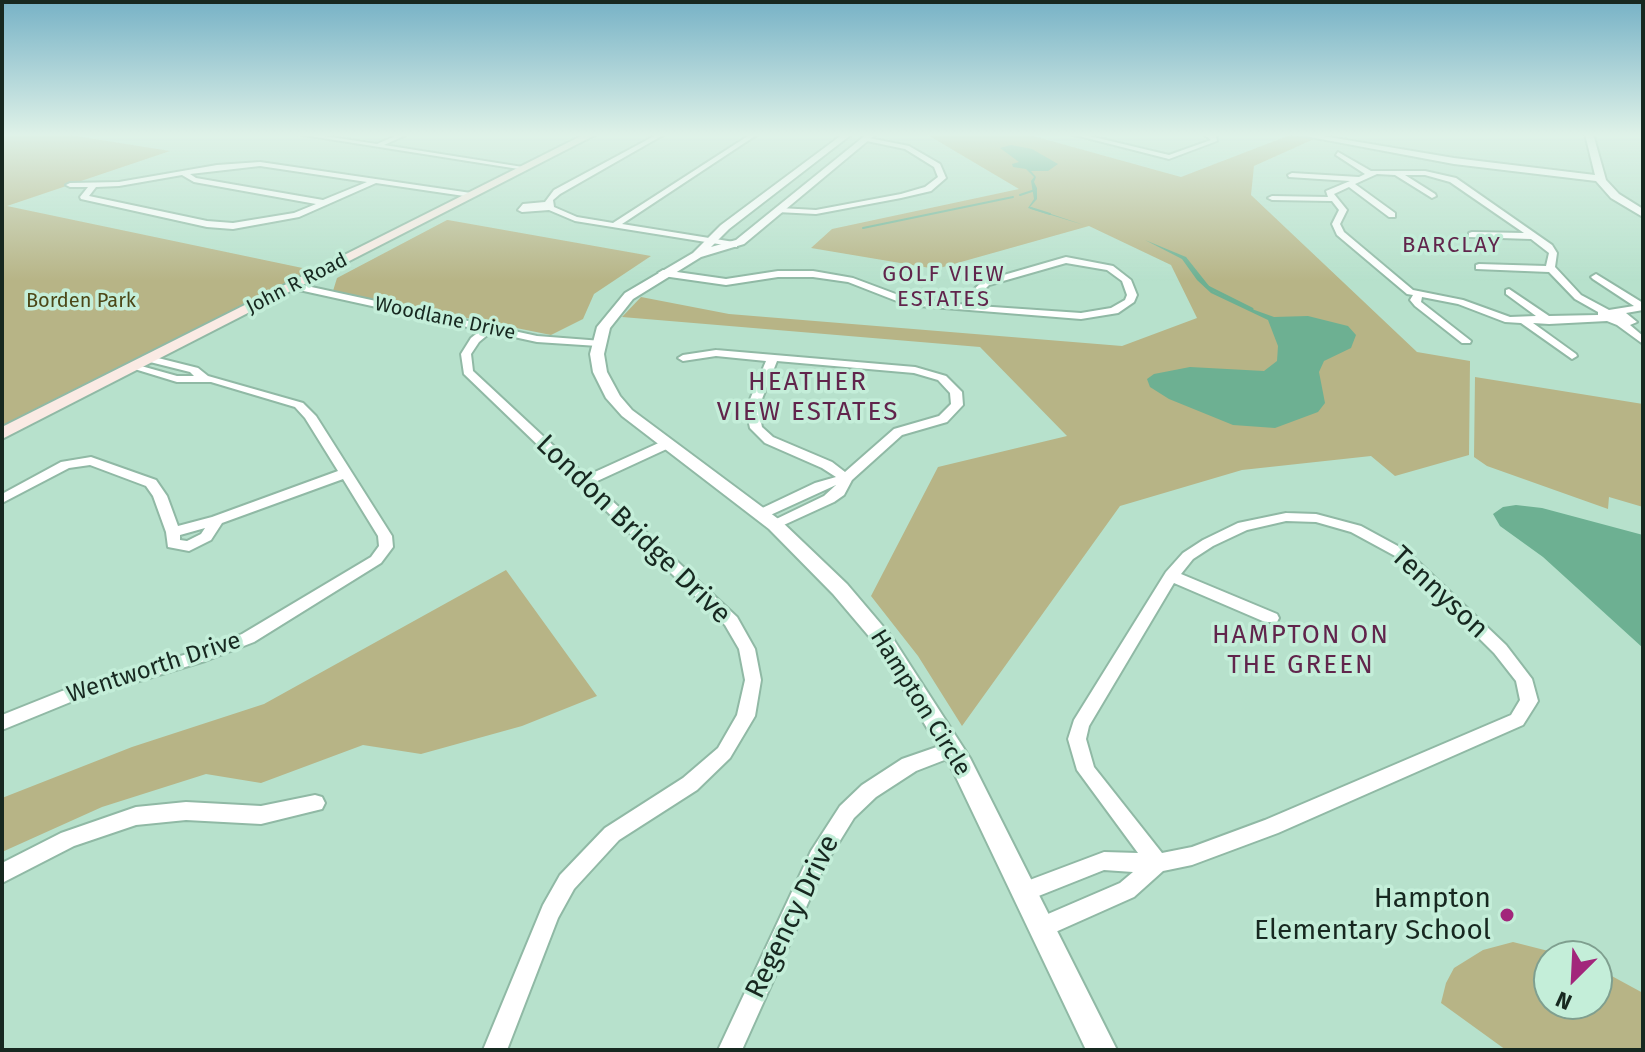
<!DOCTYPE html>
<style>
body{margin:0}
#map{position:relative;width:1645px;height:1052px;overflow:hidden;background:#b7e1cc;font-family:"Fira Sans",sans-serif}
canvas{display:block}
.frame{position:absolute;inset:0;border:4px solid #172820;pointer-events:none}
.north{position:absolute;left:1533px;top:940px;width:80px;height:80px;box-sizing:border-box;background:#c4eed9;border:2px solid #7f9f8f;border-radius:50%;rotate:204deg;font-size:22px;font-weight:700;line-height:32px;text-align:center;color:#172820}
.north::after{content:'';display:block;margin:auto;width:28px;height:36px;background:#a2267b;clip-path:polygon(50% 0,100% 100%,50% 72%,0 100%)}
</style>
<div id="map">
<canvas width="1645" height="1052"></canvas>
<div class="frame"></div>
<div class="north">N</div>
</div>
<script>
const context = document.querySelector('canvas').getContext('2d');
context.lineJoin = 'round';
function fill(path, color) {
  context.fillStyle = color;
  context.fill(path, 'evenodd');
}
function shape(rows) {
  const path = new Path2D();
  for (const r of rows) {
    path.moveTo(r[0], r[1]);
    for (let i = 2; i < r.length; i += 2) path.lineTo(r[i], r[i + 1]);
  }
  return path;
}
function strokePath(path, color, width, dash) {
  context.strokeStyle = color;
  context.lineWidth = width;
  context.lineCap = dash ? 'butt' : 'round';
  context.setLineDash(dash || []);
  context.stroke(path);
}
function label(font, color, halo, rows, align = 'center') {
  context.font = font + ' "Fira Sans",sans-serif';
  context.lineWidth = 7;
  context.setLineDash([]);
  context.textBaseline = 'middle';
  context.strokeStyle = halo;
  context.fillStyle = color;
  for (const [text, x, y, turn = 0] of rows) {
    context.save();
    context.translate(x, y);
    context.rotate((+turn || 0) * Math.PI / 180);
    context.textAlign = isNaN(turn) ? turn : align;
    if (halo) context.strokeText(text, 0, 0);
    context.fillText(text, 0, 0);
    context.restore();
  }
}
fill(shape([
 [2,134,64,134,170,151,7,206,312,270,2,427],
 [926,134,1026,134,1181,177,1290,135,1314,139,1254,166,1251,195,1417,352,1470,361,1469,455,1395,476,1371,456,1242,470,1120,506,962,726,918,656,871,596,938,467,1067,436,980,347,622,317,641,297,729,314,1122,346,1197,318,1171,265,1089,226,936,269,811,248,832,229,1019,189],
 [447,220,448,220,651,256,594,294,583,319,551,335,333,291,337,278],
 [1475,377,1643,404,1643,507,1609,497,1608,509,1487,466,1474,457],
 [506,570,597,696,522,726,421,754,363,745,261,783,206,774,102,807,2,852,2,798,132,747,264,704],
 [1513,942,1568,956,1549,956,1549,1004,1597,1004,1597,968,1643,993,1643,1050,1506,1050,1441,1003,1446,983,1454,968,1483,950]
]), '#b7b486');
fill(shape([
 [1011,145,1032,149,1058,164,1048,171,1031,171,1036,177,1034,182,1037,188,1037,199,1030,207,1084,225,1028,208,1034,199,1031,181,1034,177,1026,169,1013,167,1012,164,1019,162,1000,148],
 [1145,240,1186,257,1213,291,1249,308,1274,317,1308,316,1348,326,1356,335,1351,348,1324,361,1319,372,1325,403,1318,412,1275,428,1233,425,1169,399,1150,387,1147,379,1154,374,1190,367,1264,371,1277,361,1278,346,1268,320,1211,293,1197,280,1182,259],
 [1516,505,1542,508,1643,535,1643,648,1543,557,1500,526,1493,514,1503,507]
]), '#6db092');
strokePath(shape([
 [1020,195,1035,190],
 [1031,208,1050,214],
 [863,228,1013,197]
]), '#6db092', 2);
strokePath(shape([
 [1206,286,1252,309]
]), '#6db092', 3);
const minor = shape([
 [297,134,311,134,377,144,400,134,408,134,384,145,529,168,525,170,297,134],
 [658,134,665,134,560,194,553,200,554,207,577,217,613,223,751,134,758,134,622,224,734,242,737,243,737,247,575,221,549,210,522,212,518,210,523,204,545,202,554,190,658,134],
 [1071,134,1081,134,1169,155,1211,140,1203,134,1216,136,1217,141,1169,159,1071,134],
 [864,137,909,146,940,164,946,178,931,191,901,198,816,214,777,212,777,208,780,208,816,210,901,194,925,187,938,177,934,167,905,149,862,140,864,137],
 [1338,152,1371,171,1425,171,1456,178,1552,245,1557,253,1555,267,1581,295,1609,310,1634,306,1593,279,1591,277,1596,274,1643,303,1643,310,1626,313,1637,322,1630,325,1643,336,1643,344,1617,325,1607,321,1549,324,1533,323,1576,354,1577,356,1572,359,1521,323,1505,322,1458,304,1422,297,1421,302,1471,341,1470,343,1462,343,1415,306,1410,300,1413,295,1407,294,1337,235,1332,224,1339,210,1332,201,1272,200,1268,198,1272,196,1328,197,1326,191,1350,181,1289,177,1288,175,1292,173,1359,177,1365,174,1336,155,1338,152],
 [1377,174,1395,175,1432,198,1436,196,1435,194,1405,175,1425,175,1450,182,1524,233,1472,232,1469,233,1469,237,1531,239,1549,253,1546,266,1479,264,1476,265,1476,269,1549,272,1575,299,1598,312,1598,315,1549,316,1509,289,1506,290,1506,294,1536,316,1510,317,1463,300,1413,290,1344,232,1340,224,1347,210,1334,194,1349,187,1389,217,1395,217,1395,213,1355,184,1377,174],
 [260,162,471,193,475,195,471,197,376,183,299,217,233,229,207,227,81,199,80,197,88,187,70,187,66,185,70,183,119,182,217,165,260,162],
 [260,166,367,182,323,200,196,178,190,174,260,166],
 [182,175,194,182,316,204,294,213,233,223,207,221,89,196,96,187,119,186,182,175],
 [1066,257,1113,266,1131,280,1137,295,1134,302,1118,313,1081,319,907,305,848,282,813,277,778,277,726,285,663,276,658,273,663,270,726,279,778,271,813,271,853,278,909,299,968,305,970,293,983,281,1066,257],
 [1066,263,1107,270,1122,281,1127,295,1125,300,1111,308,1081,313,978,306,980,294,989,285,1066,263],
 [293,283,537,336,602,341,603,343,598,346,537,342,491,332,479,342,471,354,473,371,586,476,663,441,671,441,673,444,671,447,593,483,737,617,755,649,761,680,755,716,730,758,697,790,619,840,574,889,558,918,507,1050,483,1050,543,905,560,875,605,828,683,778,718,748,737,715,745,680,739,649,725,625,464,374,461,354,471,338,481,330,290,288,290,284,293,283],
 [716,350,915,367,946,376,962,392,963,405,947,422,902,435,852,480,844,495,834,502,775,529,770,528,768,525,770,522,824,496,836,485,766,517,756,517,754,514,756,511,815,483,836,477,822,468,765,443,750,428,746,409,766,361,716,356,683,361,678,358,683,355,716,350],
 [777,361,914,373,938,380,950,393,951,404,939,416,894,429,845,472,832,462,773,437,762,427,758,409,777,361],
 [150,356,198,368,208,376,303,403,316,416,392,536,393,547,381,563,254,642,205,661,73,701,2,730,2,715,62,691,194,652,242,634,371,557,379,546,378,536,343,479,222,523,211,540,189,551,168,547,166,532,153,496,146,486,90,465,69,468,2,503,2,494,61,462,91,457,156,480,167,496,178,526,212,517,338,471,305,418,295,407,211,382,177,382,128,367,134,364,177,376,194,376,190,372,146,361,145,359,150,356],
 [205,528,201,534,187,541,180,540,180,535,205,528],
 [1286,513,1316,514,1361,526,1407,551,1506,645,1532,679,1538,701,1535,706,1523,725,1278,833,1192,865,1163,871,1134,897,1042,938,1034,934,1031,927,1034,920,1120,883,1133,872,1104,870,1026,901,1019,898,1016,891,1019,884,1104,852,1138,853,1077,770,1068,739,1074,720,1166,572,1183,553,1203,540,1238,523,1286,513],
 [1286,521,1316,522,1351,532,1397,557,1494,653,1516,681,1520,700,1511,715,1265,820,1192,847,1162,853,1094,767,1086,739,1089,726,1174,583,1265,622,1277,622,1279,618,1277,614,1181,574,1193,559,1213,546,1247,530,1286,521],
 [954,741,960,744,963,749,960,754,916,771,876,797,854,818,825,865,742,1050,718,1050,811,851,840,806,862,785,902,759,954,741],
 [315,795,322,797,325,803,322,809,261,824,186,820,136,825,74,846,2,883,2,863,61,833,136,807,186,802,261,806,315,795]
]);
const tertiary = shape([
 [843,134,852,134,729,229,711,247,736,240,867,134,876,134,744,244,701,257,633,299,610,328,604,354,607,372,620,396,632,410,781,521,847,584,892,637,970,758,1117,1050,1086,1050,953,771,878,647,833,594,769,529,622,416,606,398,593,372,590,354,597,327,625,293,693,253,721,225,843,134],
 [1294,134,1311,134,1454,158,1595,175,1585,134,1593,134,1606,180,1619,194,1643,209,1643,217,1611,198,1596,181,1454,164,1294,134]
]);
const secondary = shape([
 [585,134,597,134,2,439,2,427,585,134]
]);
strokePath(minor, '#90b9a5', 4);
strokePath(tertiary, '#90b9a5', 4);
strokePath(secondary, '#90b9a5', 4);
fill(minor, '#fff');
fill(tertiary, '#fff');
fill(secondary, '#faeae4');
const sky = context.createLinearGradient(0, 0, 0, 281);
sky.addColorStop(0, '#77b2c6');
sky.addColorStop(0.48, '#dff2e8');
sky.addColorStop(1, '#dff2e800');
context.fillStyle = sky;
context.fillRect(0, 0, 1645, 281);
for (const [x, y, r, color] of [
 [1507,915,8,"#a2267b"]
]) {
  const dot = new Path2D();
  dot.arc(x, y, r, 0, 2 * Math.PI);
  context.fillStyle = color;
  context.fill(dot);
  strokePath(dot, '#c4eed9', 3);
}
label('20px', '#172820', '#c4eed9', [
 ["John R Road",297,284,-27],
 ["Woodlane Drive",445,319,12]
]);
label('20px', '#4c4717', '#c4eed9', [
 ["Borden Park",81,301]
]);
context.letterSpacing = '2px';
label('22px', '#61254c', '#c4eed9', [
 ["BARCLAY",1452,246],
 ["GOLF VIEW",944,275],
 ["ESTATES",944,300]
]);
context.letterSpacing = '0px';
label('24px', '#172820', '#c4eed9', [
 ["Wentworth Drive",154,668,-18],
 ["Hampton Circle",920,703,58]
]);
context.letterSpacing = '2px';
label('26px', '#61254c', '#c4eed9', [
 ["HEATHER",808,383],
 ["VIEW ESTATES",808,413],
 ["HAMPTON ON",1301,636],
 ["THE GREEN",1301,666]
]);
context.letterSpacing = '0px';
label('28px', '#172820', '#c4eed9', [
 ["London Bridge Drive",633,530,44],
 ["Tennyson",1439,593,43],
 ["Regency Drive",793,917,-64]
]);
label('28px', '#172820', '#c4eed9', [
 ["Hampton",1491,899],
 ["Elementary School",1491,931]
], 'right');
</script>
